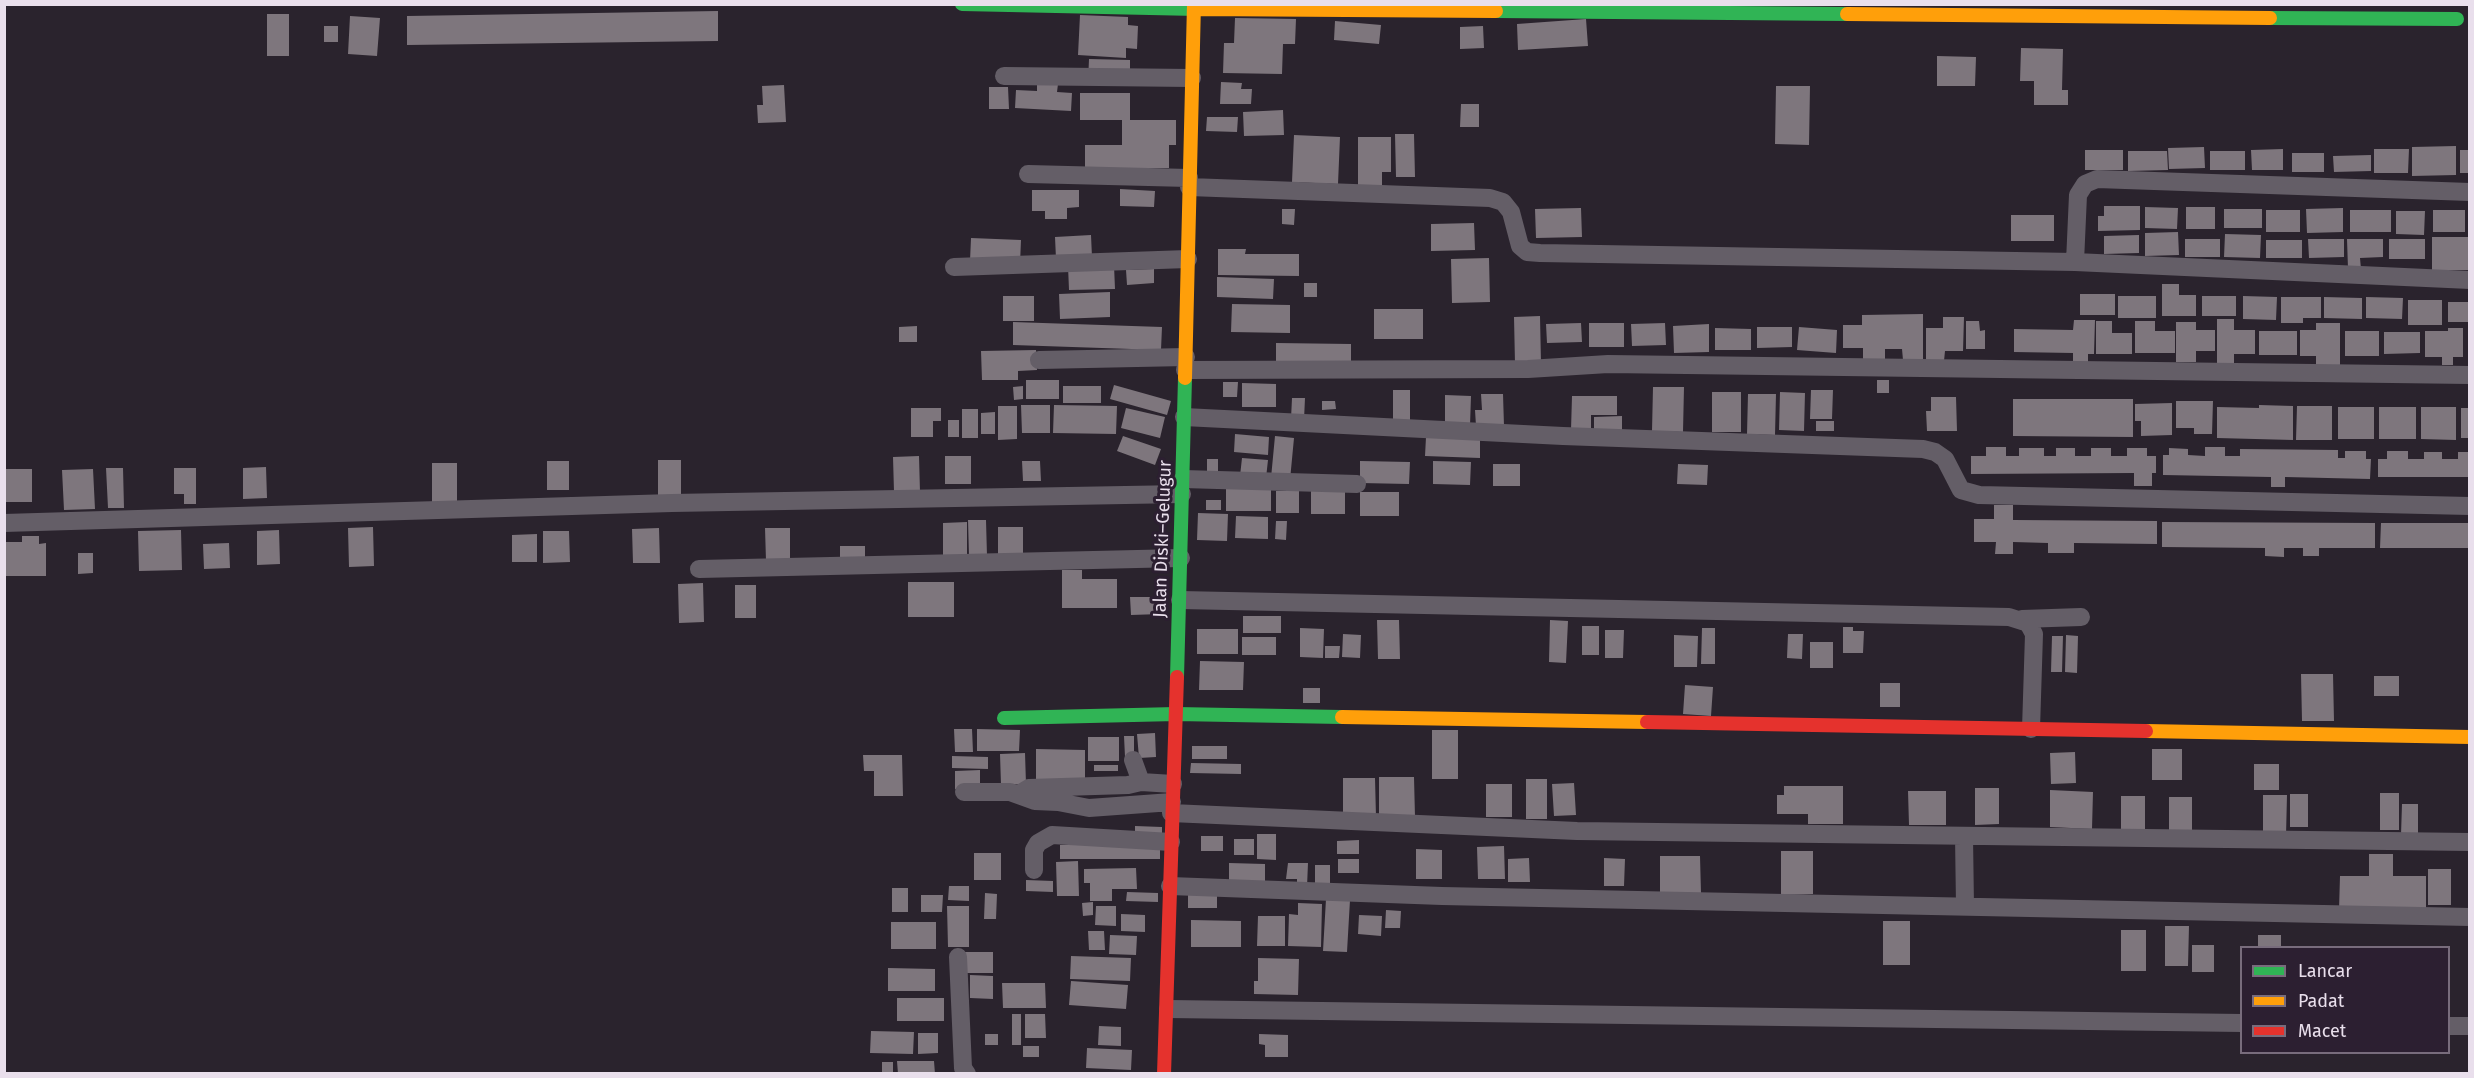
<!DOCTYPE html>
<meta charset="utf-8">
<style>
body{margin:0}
#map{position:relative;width:2474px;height:1078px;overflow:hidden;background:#2a232d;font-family:"Fira Sans",sans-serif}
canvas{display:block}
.frame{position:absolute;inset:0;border:6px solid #e9dfec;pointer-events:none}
.legend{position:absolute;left:2240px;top:946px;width:210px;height:108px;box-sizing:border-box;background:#2c1f31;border:2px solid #786c7c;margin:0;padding:8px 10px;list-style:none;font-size:18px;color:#e9dfec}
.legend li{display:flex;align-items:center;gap:12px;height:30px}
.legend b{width:30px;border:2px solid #786c7c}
</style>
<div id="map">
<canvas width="2474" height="1078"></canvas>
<div class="frame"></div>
<ul class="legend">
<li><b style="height:8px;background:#30b455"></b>Lancar</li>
<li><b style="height:8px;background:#ff9f0a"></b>Padat</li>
<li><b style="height:8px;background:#e5322d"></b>Macet</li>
</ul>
</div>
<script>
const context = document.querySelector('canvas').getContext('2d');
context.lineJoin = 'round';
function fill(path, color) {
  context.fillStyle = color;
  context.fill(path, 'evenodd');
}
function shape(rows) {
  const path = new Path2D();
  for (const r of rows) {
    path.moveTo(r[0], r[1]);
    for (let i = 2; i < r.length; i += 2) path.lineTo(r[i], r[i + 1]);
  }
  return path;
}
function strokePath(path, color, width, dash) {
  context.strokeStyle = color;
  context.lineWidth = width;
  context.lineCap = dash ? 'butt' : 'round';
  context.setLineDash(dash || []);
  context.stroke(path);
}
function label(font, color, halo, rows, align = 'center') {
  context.font = font + ' "Fira Sans",sans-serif';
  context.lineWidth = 6;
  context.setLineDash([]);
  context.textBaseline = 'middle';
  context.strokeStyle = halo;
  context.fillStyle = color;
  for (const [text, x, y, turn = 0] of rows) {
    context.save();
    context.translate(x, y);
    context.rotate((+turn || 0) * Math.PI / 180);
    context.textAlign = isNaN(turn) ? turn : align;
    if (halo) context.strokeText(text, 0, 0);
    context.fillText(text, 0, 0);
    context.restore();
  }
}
fill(shape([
 [718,11,718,41,407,45,407,16],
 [267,14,289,14,289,56,267,56],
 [1080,15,1128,17,1128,25,1138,26,1137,49,1126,48,1126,58,1078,55],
 [350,16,380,18,377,56,348,54],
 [1235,18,1296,19,1295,44,1283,44,1282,74,1223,73,1224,43,1234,43],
 [1586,19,1588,46,1518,50,1517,24],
 [1335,21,1381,25,1379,44,1334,40],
 [324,26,338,26,338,42,324,42],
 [1483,26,1484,48,1460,49,1460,27],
 [2021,48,2063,49,2062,90,2068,90,2068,105,2034,105,2034,81,2020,81],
 [1937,56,1976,57,1975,86,1937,86],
 [1089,59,1130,60,1130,83,1088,82],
 [1221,82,1242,83,1241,89,1252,89,1251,104,1220,104],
 [1037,83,1058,84,1057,92,1072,93,1071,111,1015,108,1016,90,1037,91],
 [784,85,786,122,758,123,757,105,763,105,762,86],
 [1776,86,1810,86,1809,145,1775,144],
 [989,87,1008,87,1009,109,989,109],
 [1080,93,1130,93,1130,120,1176,120,1176,145,1169,145,1169,168,1085,168,1085,145,1122,145,1122,120,1080,120],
 [1461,104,1479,104,1479,127,1460,127],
 [1283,110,1284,135,1244,136,1243,112],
 [1207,117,1238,117,1237,132,1206,131],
 [1395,134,1414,134,1415,177,1396,177],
 [1294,135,1340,137,1338,184,1292,182],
 [1358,137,1391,137,1391,172,1382,172,1382,185,1358,185],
 [2456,146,2456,175,2412,176,2412,147],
 [2204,147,2205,168,2169,169,2168,148],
 [2283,149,2283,170,2252,170,2251,150],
 [2374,149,2409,149,2408,173,2374,173],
 [2085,150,2123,150,2123,170,2085,170],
 [2460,150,2470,150,2470,173,2460,173],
 [2128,151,2167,151,2168,170,2128,171],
 [2210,151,2245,151,2245,170,2210,170],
 [2292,153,2324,153,2324,172,2292,172],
 [2371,155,2371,171,2334,172,2333,156],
 [1120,189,1155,191,1154,207,1120,206],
 [1032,190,1079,190,1079,207,1067,208,1067,219,1045,219,1045,211,1032,211],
 [2104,206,2140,206,2140,230,2098,231,2098,216,2104,216],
 [2145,207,2178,208,2177,229,2145,228],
 [2186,207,2215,207,2215,229,2186,229],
 [1581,208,1582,237,1536,238,1535,209],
 [2343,208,2343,232,2307,233,2306,209],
 [1282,209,1295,209,1294,225,1282,224],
 [2224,209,2262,209,2262,228,2224,228],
 [2266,210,2300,210,2300,232,2266,232],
 [2350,210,2391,210,2391,232,2350,232],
 [2433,210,2465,210,2465,232,2433,232],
 [2396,211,2425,211,2424,235,2396,234],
 [2011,215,2054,215,2054,241,2011,241],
 [1474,223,1475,250,1431,251,1431,224],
 [2178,232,2179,255,2145,256,2145,233],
 [2225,234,2261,235,2260,258,2224,257],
 [1091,235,1092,257,1056,259,1055,237],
 [2139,235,2139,253,2104,254,2104,236],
 [2432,237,2470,237,2470,270,2432,270],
 [971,238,1021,240,1020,264,970,261],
 [2185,239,2220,239,2220,257,2185,257],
 [2308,239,2344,239,2344,257,2309,258],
 [2347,239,2383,239,2383,257,2360,258,2361,269,2348,269],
 [2389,239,2425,239,2425,259,2389,259],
 [2266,240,2302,240,2302,258,2266,258],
 [1218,249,1246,249,1245,254,1299,254,1299,276,1218,275],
 [1489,258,1490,302,1452,303,1451,259],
 [1114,265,1115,289,1069,290,1068,266],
 [1154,269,1154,283,1127,285,1126,270],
 [1217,277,1274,279,1273,299,1217,297],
 [1304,283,1317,283,1317,297,1304,297],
 [2162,284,2179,284,2179,295,2196,295,2196,316,2162,316],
 [1110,292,1110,317,1060,319,1059,294],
 [2080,294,2115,294,2115,315,2080,315],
 [1003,296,1034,296,1034,321,1003,321],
 [2118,296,2156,296,2156,318,2118,318],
 [2202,296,2236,296,2236,316,2202,316],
 [2243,296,2277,297,2276,320,2243,319],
 [2281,297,2321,297,2321,318,2303,318,2303,323,2281,323],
 [2324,297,2362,298,2362,319,2324,318],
 [2366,297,2403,298,2402,319,2366,318],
 [2408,300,2442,300,2442,325,2408,325],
 [2448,302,2470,302,2470,322,2448,322],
 [1232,304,1290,305,1290,333,1231,332],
 [1374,309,1423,309,1423,339,1374,339],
 [1923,314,1923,360,1903,360,1902,349,1885,349,1885,362,1863,362,1863,348,1843,348,1843,325,1862,325,1862,315],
 [1540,316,1541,363,1515,364,1514,317],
 [1943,317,1964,317,1963,351,1945,351,1944,361,1926,361,1926,328,1943,328],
 [2217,319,2234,319,2234,330,2255,330,2255,354,2234,354,2234,366,2217,366],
 [2074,320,2095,320,2094,354,2088,354,2088,363,2073,363,2073,353,2014,352,2014,329,2073,330],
 [1966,321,1979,321,1980,331,1985,330,1985,349,1966,349],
 [2096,321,2112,321,2112,333,2132,333,2132,354,2096,354],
 [2135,321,2155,321,2155,331,2175,331,2175,353,2135,353],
 [1013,322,1162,327,1161,350,1013,345],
 [2176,322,2196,322,2196,330,2215,330,2215,351,2196,351,2196,362,2176,362],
 [1581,323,1582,342,1547,343,1546,324],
 [1589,323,1624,323,1624,347,1589,347],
 [1665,323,1666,345,1632,346,1631,324],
 [2316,323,2340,323,2340,365,2316,365,2316,356,2300,356,2300,330,2316,330],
 [1709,324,1709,352,1674,353,1673,326],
 [917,326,917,342,899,342,899,327],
 [1757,327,1792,327,1792,347,1757,348],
 [1799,327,1837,330,1836,353,1797,350],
 [1715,328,1751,329,1751,350,1715,350],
 [2448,328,2463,328,2463,357,2453,357,2453,365,2442,365,2442,357,2425,357,2425,331,2448,331],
 [2259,331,2297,331,2297,355,2259,355],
 [2345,331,2379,331,2379,356,2345,356],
 [2384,332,2420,332,2420,353,2384,354],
 [1276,343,1351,344,1351,368,1276,367],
 [1036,350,1037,370,1018,371,1018,380,982,380,981,351],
 [1026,380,1059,380,1059,399,1026,399],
 [1877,380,1889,380,1889,393,1877,393],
 [1223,382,1238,382,1237,397,1223,397],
 [1242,383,1276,384,1276,407,1242,407],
 [1114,385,1171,401,1167,415,1110,399],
 [1023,386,1023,399,1014,400,1013,387],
 [1063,386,1101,386,1101,403,1063,403],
 [1653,387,1684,387,1683,432,1652,431],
 [1393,390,1410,390,1410,423,1393,423],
 [1811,390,1833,390,1832,419,1810,419],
 [1712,392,1741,392,1741,432,1712,432],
 [1780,392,1805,393,1804,431,1779,430],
 [1481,394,1503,394,1504,426,1476,426,1475,410,1482,410],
 [1748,394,1776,394,1775,435,1747,434],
 [1445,395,1471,396,1470,426,1445,425],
 [1572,396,1617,396,1617,415,1591,415,1591,430,1571,430],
 [1931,397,1956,397,1957,431,1927,431,1926,411,1931,411],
 [1292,398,1305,398,1304,420,1291,419],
 [2013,399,2133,399,2133,437,2013,436],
 [1322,401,1335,401,1336,409,1322,410],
 [2176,401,2213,401,2212,434,2194,434,2194,428,2176,428],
 [2172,403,2172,435,2141,436,2141,421,2135,421,2135,404],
 [1021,405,1050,405,1050,433,1022,433],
 [1054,405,1117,406,1116,434,1053,433],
 [2259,405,2293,406,2293,440,2217,438,2217,407,2259,408],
 [998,406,1017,406,1017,439,998,440],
 [2297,406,2332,406,2332,440,2296,440],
 [2338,407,2374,407,2374,439,2338,439],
 [2379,407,2416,407,2416,439,2379,439],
 [2421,407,2456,407,2456,440,2421,439],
 [911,408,941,408,941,421,933,421,933,437,911,437],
 [1126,408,1165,417,1160,438,1121,428],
 [2461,408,2470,408,2470,438,2461,438],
 [962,409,978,409,978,438,962,438],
 [995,412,995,434,981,434,981,413],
 [1622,416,1622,431,1594,431,1594,417],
 [948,420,959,420,959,437,948,437],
 [1816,421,1834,421,1834,431,1816,431],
 [1235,434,1269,437,1268,455,1234,452],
 [1123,436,1161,449,1155,465,1117,451],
 [1275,436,1294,438,1290,480,1271,478],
 [1426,437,1480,438,1480,458,1425,456],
 [1986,447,2006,447,2006,456,2019,456,2019,448,2044,448,2044,456,2056,456,2056,448,2075,448,2075,456,2091,456,2091,448,2111,448,2111,456,2127,456,2127,448,2147,448,2147,456,2156,456,2156,473,2152,473,2152,486,2134,486,2134,473,1971,474,1971,456,1986,456],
 [2205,447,2225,447,2225,456,2240,456,2240,449,2338,450,2338,458,2345,458,2345,451,2366,451,2366,459,2371,459,2370,479,2285,477,2285,487,2271,487,2271,477,2163,475,2163,455,2169,455,2169,448,2188,449,2188,455,2205,456],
 [2387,451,2408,451,2408,459,2424,459,2424,452,2442,452,2442,459,2458,459,2458,452,2470,452,2470,477,2378,477,2378,459,2387,459],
 [919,456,920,492,894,492,893,457],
 [945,456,971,456,971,484,945,484],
 [1242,458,1268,460,1266,478,1240,476],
 [1207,459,1218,459,1218,475,1207,475],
 [658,460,681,460,681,498,658,498],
 [547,461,569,461,569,490,547,490],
 [1022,461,1040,461,1041,481,1023,481],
 [1360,461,1410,462,1409,484,1360,483],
 [1433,461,1471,462,1470,485,1433,484],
 [432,463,457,463,457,502,432,502],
 [1493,464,1520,464,1520,486,1493,486],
 [1678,464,1708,465,1707,485,1677,484],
 [266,467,267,498,243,499,243,468],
 [106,468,123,468,124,508,108,508],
 [174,468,196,468,196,504,184,504,184,494,174,494],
 [4,469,32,469,32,502,4,502],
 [93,469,95,509,64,510,62,470],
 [1271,484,1271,511,1226,511,1226,485],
 [1311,490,1345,490,1345,514,1311,514],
 [1276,491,1299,491,1299,513,1276,513],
 [1360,492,1399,492,1399,516,1360,516],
 [1206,500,1221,500,1221,510,1206,510],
 [1994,505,2013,505,2013,520,2157,521,2157,544,2074,543,2074,553,2048,553,2048,543,2013,542,2013,554,1995,554,1996,542,1974,542,1974,519,1994,519],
 [1198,513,1228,514,1227,541,1197,540],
 [1236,516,1268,517,1268,539,1235,538],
 [968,520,986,520,987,556,969,556],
 [1276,521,1287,521,1286,540,1275,539],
 [967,522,967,556,943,556,943,523],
 [2162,522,2375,523,2375,548,2319,548,2319,556,2303,556,2303,548,2284,548,2284,557,2265,556,2265,548,2162,547],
 [2381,523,2470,523,2470,548,2380,548],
 [373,527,374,566,349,567,348,528],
 [998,527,1023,527,1023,557,998,557],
 [659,528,660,563,633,563,632,529],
 [765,528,790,528,790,561,766,561],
 [181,530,182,570,139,571,138,531],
 [279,530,280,564,257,565,257,531],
 [543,531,569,531,570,562,543,563],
 [537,534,537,562,512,562,512,535],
 [22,536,39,536,39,544,46,543,46,576,4,576,4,542,22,542],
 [229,543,230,568,204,569,203,544],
 [840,546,865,546,865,560,840,560],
 [78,553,93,553,93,573,78,574],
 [1062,570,1082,570,1082,579,1117,579,1117,608,1062,608],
 [908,582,954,582,954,617,908,617],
 [703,583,704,622,679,623,678,584],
 [735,585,756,585,756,618,735,618],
 [1130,597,1160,597,1161,614,1131,615],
 [1243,616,1281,616,1281,633,1243,633],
 [1377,620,1399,620,1400,659,1378,659],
 [1550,620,1568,621,1566,663,1549,662],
 [1582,626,1599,626,1599,655,1582,655],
 [1843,627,1853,627,1853,631,1864,631,1863,653,1843,653],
 [1300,628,1324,629,1323,658,1300,657],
 [1702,628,1715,628,1715,664,1701,664],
 [1197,629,1238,629,1238,654,1197,654],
 [1605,630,1624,630,1623,658,1605,658],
 [1343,634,1361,635,1360,658,1342,657],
 [1788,634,1803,634,1802,659,1787,658],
 [1674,635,1698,636,1697,667,1674,667],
 [2066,635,2078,636,2077,673,2065,672],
 [2052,636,2063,636,2062,672,2051,672],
 [1242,637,1276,637,1276,655,1242,655],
 [1810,642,1833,642,1833,668,1810,668],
 [1325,646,1340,646,1339,658,1325,658],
 [1200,661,1244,662,1243,690,1199,690],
 [2301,674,2333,674,2334,721,2302,721],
 [2374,676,2399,676,2399,696,2374,696],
 [1880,683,1900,683,1900,707,1880,707],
 [1685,685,1713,687,1711,716,1683,714],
 [1303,688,1320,688,1320,703,1303,703],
 [954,729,972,729,973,752,955,752],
 [977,729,1020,730,1019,751,977,751],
 [1432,730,1458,730,1458,779,1432,779],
 [1155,733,1156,757,1139,758,1137,734],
 [1124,736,1134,736,1134,756,1125,757],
 [1088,737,1119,737,1119,761,1088,761],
 [1192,746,1227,746,1227,759,1192,759],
 [1036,749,1085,750,1085,782,1036,781],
 [2152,749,2182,749,2182,780,2152,780],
 [2075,752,2076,783,2051,784,2050,753],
 [1025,753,1026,784,1001,785,1000,754],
 [863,755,902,755,903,796,874,796,874,771,864,771],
 [952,756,988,757,988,769,952,768],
 [1191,763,1241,764,1241,774,1190,773],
 [2254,764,2279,764,2279,790,2254,790],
 [1094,765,1118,765,1118,771,1094,771],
 [980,770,980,789,955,789,955,771],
 [1379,777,1414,777,1415,817,1379,817],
 [1343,778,1375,778,1376,817,1343,818],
 [1526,779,1547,779,1547,819,1526,819],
 [1574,783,1576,815,1554,816,1552,784],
 [1486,784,1512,784,1512,817,1486,817],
 [1784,786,1843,786,1843,824,1808,824,1808,814,1777,814,1777,795,1784,795],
 [1975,788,1999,788,1999,824,1975,825],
 [2050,790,2093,792,2092,829,2050,827],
 [1908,791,1946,791,1946,825,1909,825],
 [2380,793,2399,793,2399,830,2380,830],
 [2290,794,2308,794,2308,827,2290,827],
 [2263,795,2287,795,2286,836,2263,836],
 [2121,796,2145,796,2145,831,2121,831],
 [2169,797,2192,797,2192,835,2169,835],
 [2402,804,2418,804,2418,835,2401,835],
 [1135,826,1162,827,1162,840,1135,839],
 [1257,834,1276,834,1276,860,1257,859],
 [1201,836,1223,836,1223,851,1201,851],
 [1234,839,1254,839,1254,855,1234,855],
 [1359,840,1359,854,1337,854,1337,841],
 [1060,845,1160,845,1160,859,1060,859],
 [1504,846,1505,879,1478,879,1477,847],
 [1416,849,1442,850,1442,879,1416,879],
 [1781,851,1813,851,1813,894,1781,895],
 [974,853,1001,853,1001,880,974,880],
 [2369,854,2393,854,2393,876,2426,876,2426,910,2339,910,2340,876,2369,876],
 [1660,856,1700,856,1701,893,1660,893],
 [1529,858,1530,882,1508,882,1508,859],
 [1604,858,1625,859,1624,886,1604,886],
 [1338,859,1359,859,1359,873,1338,873],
 [1078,861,1079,896,1057,896,1056,862],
 [1229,863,1265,864,1265,884,1229,883],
 [1288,863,1308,863,1307,887,1297,886,1297,879,1286,879],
 [1315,865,1330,865,1330,883,1315,883],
 [1136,868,1137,889,1112,889,1112,901,1090,901,1090,883,1084,883,1084,869],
 [2428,869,2451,869,2451,905,2428,905],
 [1026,880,1053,881,1053,892,1026,891],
 [949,886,969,886,969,901,948,900],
 [892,888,908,888,908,912,892,912],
 [1127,892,1158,893,1158,902,1126,901],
 [985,893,997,894,996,919,984,919],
 [921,895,943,895,942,912,921,912],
 [1188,895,1217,895,1217,908,1188,908],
 [1326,899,1350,900,1347,952,1323,951],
 [1093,902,1093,915,1083,916,1082,903],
 [1298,903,1322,904,1321,947,1288,946,1289,914,1298,915],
 [947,906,969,906,969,947,948,947],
 [1096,906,1116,906,1116,926,1095,925],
 [1386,910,1401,911,1400,928,1385,928],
 [1121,914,1145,915,1145,932,1121,931],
 [1359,915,1382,916,1381,936,1358,934],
 [1258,916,1285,916,1285,946,1257,946],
 [1191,920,1241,921,1241,947,1191,947],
 [1883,921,1910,921,1910,965,1883,965],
 [891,922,936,922,936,949,891,949],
 [2165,926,2189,926,2188,966,2165,966],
 [2121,930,2146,930,2146,971,2121,971],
 [1088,931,1104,931,1105,950,1089,950],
 [1110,935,1137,936,1136,955,1109,954],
 [2258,935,2281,935,2281,948,2258,948],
 [2192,945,2214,945,2214,972,2192,972],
 [962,952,993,952,993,973,962,973],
 [1071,956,1131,958,1130,981,1070,979],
 [1258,958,1299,959,1298,995,1254,994,1254,981,1258,981],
 [888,968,935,969,935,991,888,991],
 [970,975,993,976,993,999,970,998],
 [1071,981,1128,985,1126,1009,1069,1005],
 [1002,983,1045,983,1046,1008,1003,1008],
 [897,998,944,998,944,1021,897,1021],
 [1012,1014,1021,1014,1021,1045,1012,1045],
 [1025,1014,1045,1014,1046,1038,1025,1038],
 [1099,1026,1121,1027,1121,1046,1098,1045],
 [871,1031,914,1032,913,1054,870,1053],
 [918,1033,938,1033,938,1053,918,1054],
 [985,1034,998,1034,998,1045,985,1045],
 [1259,1034,1288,1035,1288,1057,1265,1057,1265,1045,1259,1044],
 [1023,1046,1039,1046,1039,1057,1023,1057],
 [1087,1048,1132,1050,1131,1070,1086,1068],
 [897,1061,934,1061,935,1074,898,1074],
 [882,1062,893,1062,893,1074,882,1074]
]), '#7e767d');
strokePath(shape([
 [1004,76,1192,78],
 [1028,174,1189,178],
 [1189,187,1490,198,1503,202,1511,212,1520,246,1527,252,1540,253,2075,262,2078,195,2085,184,2097,179,2470,192],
 [2075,262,2470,280],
 [954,267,1188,259],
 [1039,360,1186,357],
 [1185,370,1528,369,1608,364,2470,375],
 [1184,417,1563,436,1923,449,1935,452,1945,459,1961,490,1979,495,2470,506],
 [1183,479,1357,484],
 [4,523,672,503,1182,494],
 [699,569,1181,558],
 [1180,600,2009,617,2028,623,2034,634,2031,729],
 [2022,619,2081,617],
 [1133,760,1141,782,1173,784],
 [964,792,1010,792,1035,801,1058,802,1089,808,1172,802],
 [1019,794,1029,788,1128,785,1141,782],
 [1171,813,1577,831,2470,842],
 [1964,836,1965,906],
 [1034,870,1034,850,1038,843,1052,835,1171,842],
 [1170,886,1442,896,2470,917],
 [958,957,963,1068,967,1074],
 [1168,1009,2242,1023],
 [2448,1026,2470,1026]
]), '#645e67', 18);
strokePath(shape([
 [962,4,1197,9],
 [1496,11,1847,14],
 [2270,18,2457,19],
 [1177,677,1185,378],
 [1004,718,1176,714,1342,717]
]), '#30b455', 14);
strokePath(shape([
 [1197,9,1496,11],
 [1847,14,2270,18],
 [1185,378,1194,4],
 [1342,717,1647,722],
 [2146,731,2470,737]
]), '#ff9f0a', 14);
strokePath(shape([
 [1647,722,2146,731],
 [1164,1074,1177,677]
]), '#e5322d', 14);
label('18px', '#e9dfec', '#2c1f31', [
 ["Jalan Diski–Gelugur",1163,539,-88]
]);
</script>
